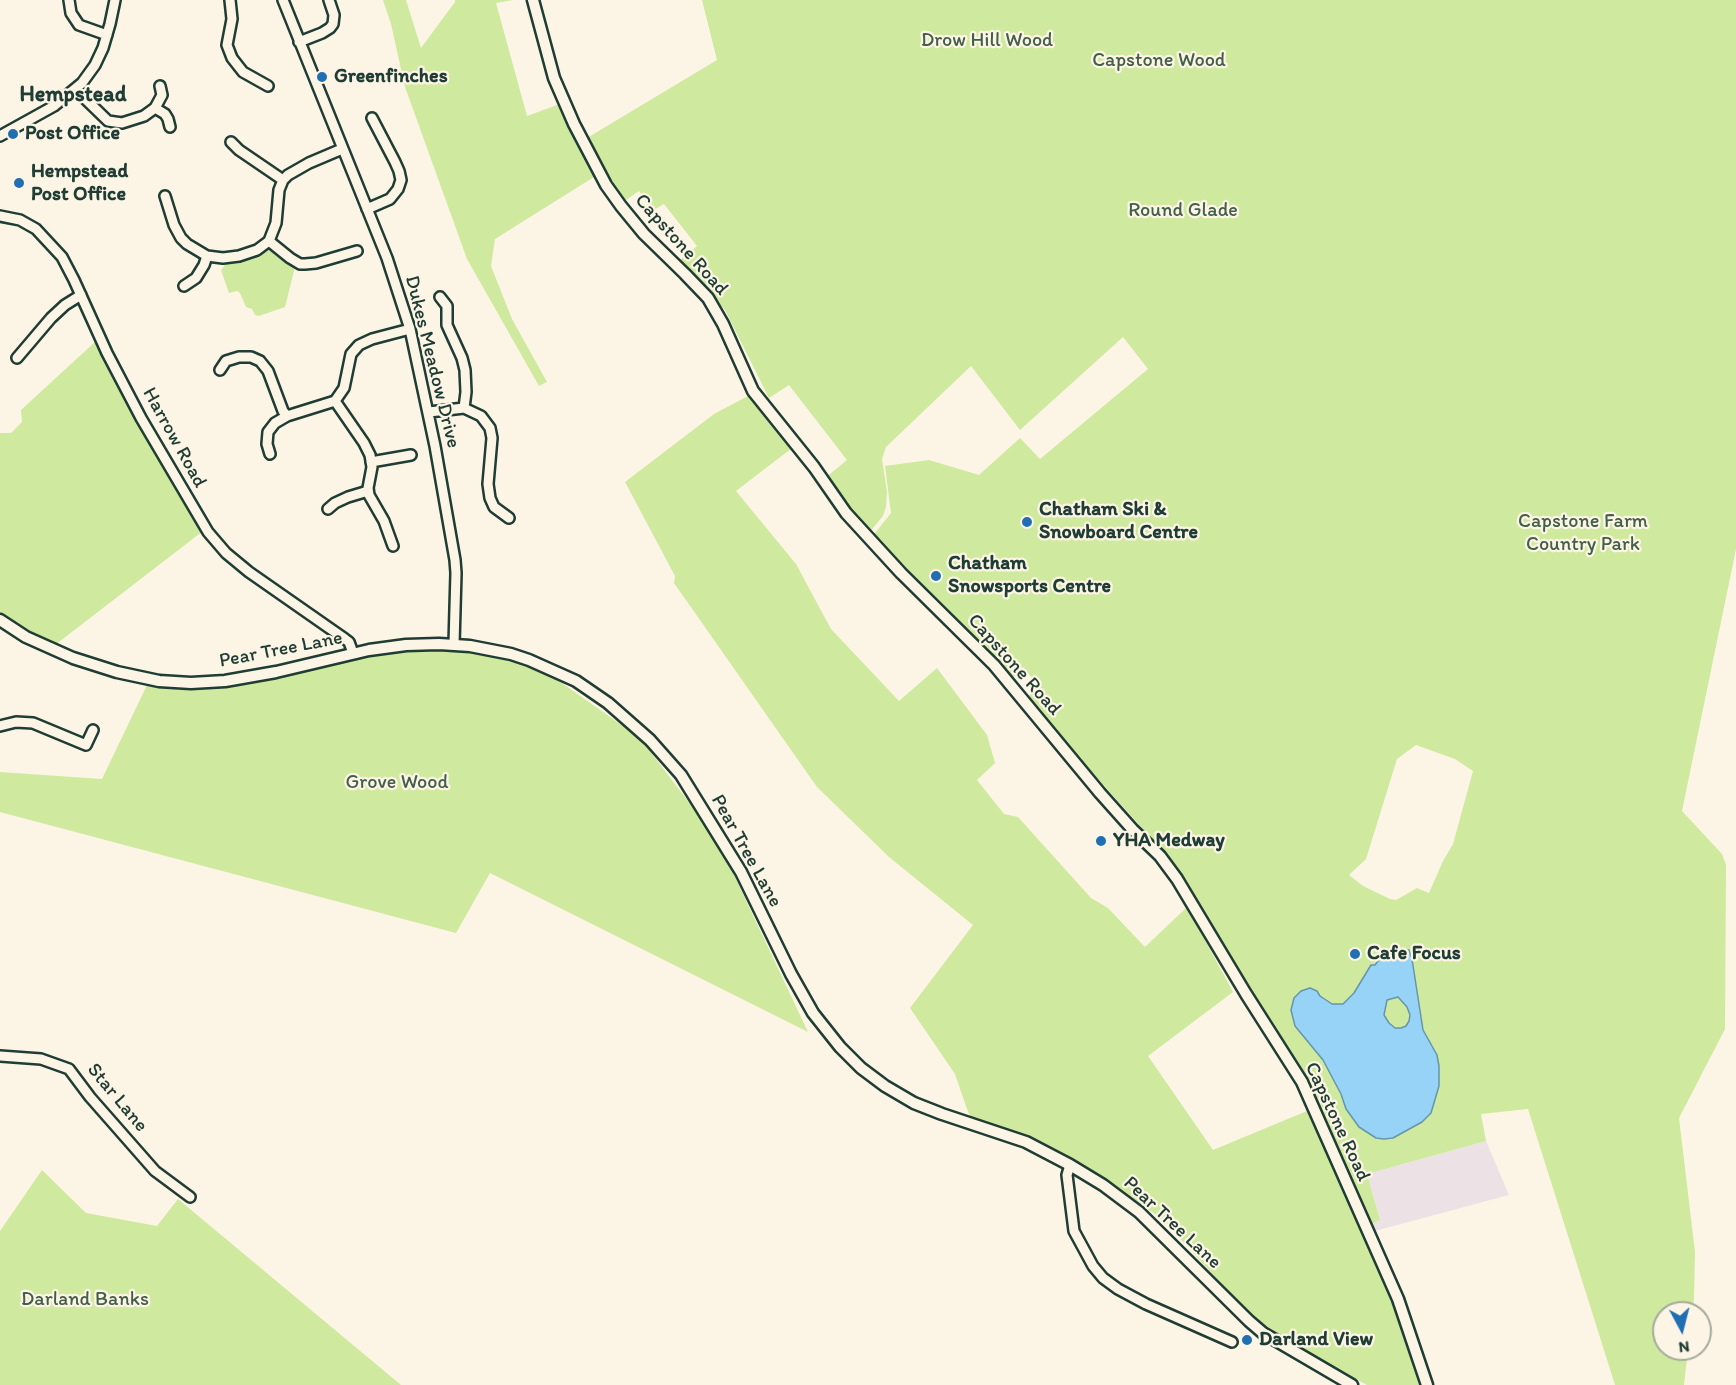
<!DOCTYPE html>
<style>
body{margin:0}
#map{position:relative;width:1736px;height:1385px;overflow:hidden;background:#fcf5e5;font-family:Itim,sans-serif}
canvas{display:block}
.north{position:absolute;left:1652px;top:1301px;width:60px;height:60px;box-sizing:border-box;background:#fcf5e5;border:2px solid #a4ab9e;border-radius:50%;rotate:173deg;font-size:16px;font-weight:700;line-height:24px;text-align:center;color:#1f3d34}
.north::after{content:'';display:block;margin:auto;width:21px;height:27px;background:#1f6fb2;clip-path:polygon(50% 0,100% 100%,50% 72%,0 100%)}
</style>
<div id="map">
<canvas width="1736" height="1385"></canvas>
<div class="north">N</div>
</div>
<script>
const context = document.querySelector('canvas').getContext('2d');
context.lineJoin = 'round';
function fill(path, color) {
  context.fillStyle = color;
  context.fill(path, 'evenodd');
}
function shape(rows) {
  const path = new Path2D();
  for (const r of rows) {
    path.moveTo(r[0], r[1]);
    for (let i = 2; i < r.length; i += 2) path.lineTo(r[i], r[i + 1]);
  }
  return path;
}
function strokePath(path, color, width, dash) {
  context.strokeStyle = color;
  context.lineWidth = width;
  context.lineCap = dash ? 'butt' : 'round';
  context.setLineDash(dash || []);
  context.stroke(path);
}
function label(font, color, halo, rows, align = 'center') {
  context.font = font + ' Itim,sans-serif';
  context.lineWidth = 4.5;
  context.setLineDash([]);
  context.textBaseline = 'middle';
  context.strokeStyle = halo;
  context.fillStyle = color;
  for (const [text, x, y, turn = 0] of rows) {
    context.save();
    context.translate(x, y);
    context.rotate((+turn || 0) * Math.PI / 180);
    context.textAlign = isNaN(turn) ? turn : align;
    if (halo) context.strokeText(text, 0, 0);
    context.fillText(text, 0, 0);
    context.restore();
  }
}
fill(shape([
 [1486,1141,1509,1195,1371,1232,1368,1226,1380,1220,1367,1174]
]), '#ece2e5');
fill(shape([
 [383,0,406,0,421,48,455,2,455,0,513,0,496,3,527,116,557,105,594,177,495,239,491,266,512,319,547,382,539,386,467,259,405,87,391,24],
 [702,0,1736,0,1736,549,1682,811,1722,854,1726,865,1725,1029,1679,1118,1695,1252,1694,1297,1693,1313,1664,1313,1664,1349,1688,1349,1684,1385,1615,1385,1528,1109,1481,1114,1486,1141,1367,1174,1380,1220,1368,1226,1306,1080,1175,865,1026,698,1038,688,1040,688,1023,667,1013,677,871,538,891,513,885,466,929,460,979,475,1020,438,1040,459,1148,369,1123,337,1020,430,971,366,886,447,882,459,887,492,886,507,883,516,868,534,824,479,847,460,789,385,769,398,725,310,679,261,697,246,664,204,652,211,639,191,623,202,587,138,717,60],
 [1416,745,1455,759,1473,771,1453,844,1443,861,1429,893,1417,888,1396,900,1390,899,1363,886,1349,875,1366,859,1397,759],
 [266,250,273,251,295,267,285,307,259,316,255,315,252,309,246,307,240,293,237,291,229,293,221,270,226,264,253,257],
 [96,341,203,531,55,645,13,623,0,613,0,433,11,433,22,422,21,410],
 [748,396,792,448,736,491,796,564,831,629,899,701,937,668,987,735,995,763,977,780,1004,814,1018,817,1091,898,1108,908,1145,947,1187,907,1233,992,1148,1056,1213,1150,1307,1111,1386,1282,1422,1377,1422,1385,1367,1385,1328,1364,1252,1317,1162,1219,1078,1161,1026,1138,973,1119,968,1112,955,1074,910,1008,973,925,889,857,817,787,674,583,675,576,625,482,714,414],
 [435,648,493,654,549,674,640,738,703,821,732,871,808,1032,490,873,456,933,0,812,0,772,102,779,147,685,190,688,393,652],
 [42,1170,86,1213,157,1226,178,1199,401,1385,0,1385,0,1231]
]), '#cfe99f');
const water = shape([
 [1401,949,1409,950,1412,959,1423,1030,1437,1055,1439,1066,1439,1086,1431,1113,1422,1122,1393,1138,1384,1139,1376,1138,1359,1127,1346,1109,1341,1094,1323,1060,1295,1026,1291,1010,1294,998,1301,991,1310,988,1317,991,1320,996,1332,1004,1343,1004,1354,993,1371,965,1375,965,1381,957,1392,951,1401,949],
 [1398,997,1407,1007,1410,1015,1409,1021,1406,1026,1401,1028,1395,1028,1389,1023,1384,1015,1387,1000,1398,997]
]);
fill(water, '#96d3f7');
strokePath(water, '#6697a9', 1.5);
const minor = shape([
 [69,0,71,13,79,25,107,35],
 [230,0,232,19,227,45,232,58,243,72,268,86],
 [283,0,387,258,410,329,435,446,455,560,456,573,454,644],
 [299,42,322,33,330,28,333,24,334,15,329,0],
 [75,89,108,121,122,123,144,116,155,108,162,95,160,86],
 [155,108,165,114,168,119,170,127],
 [0,136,54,106,82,83,95,65,103,48,110,24,115,0],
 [231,142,239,150,283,180],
 [165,196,174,225,181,238,187,244,207,256,223,258,239,256,257,250,269,241,276,223,279,190,283,180,288,175,309,163,342,149],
 [367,209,390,199,398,189,401,180,399,171,395,162,372,118],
 [0,216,20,220,36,229,62,257,74,280,107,353,141,418,208,532,226,553,249,572,345,639,349,642,353,653],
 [269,241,290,258,300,264,305,264,316,263,357,251],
 [184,286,196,278,204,265,207,256],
 [17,358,51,318,65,305,81,295],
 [220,370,226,361,239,357,251,357,260,361,268,371,283,411,287,416,335,401,344,388,351,354,359,345,372,339,410,329],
 [335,401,364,443,370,455,372,467,368,488,369,495,384,521,393,546],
 [464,408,481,416,490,428,492,438,488,484,490,498,494,507,509,518],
 [429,412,464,408,466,392,465,370,462,358,447,325,447,306,440,297],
 [270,454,267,444,268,432,275,423,287,416],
 [371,462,411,455],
 [328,509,335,503,348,497,368,491],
 [0,726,16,722,33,723,86,745,93,730],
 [0,1056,41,1059,69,1069,90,1097,155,1171,190,1197],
 [1070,1165,1067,1175,1074,1231,1093,1266,1103,1278,1118,1289,1146,1304,1232,1342]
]);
const tertiary = shape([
 [533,0,554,78,574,124,606,185,621,206,644,234,685,274,708,298,723,324,753,391,814,467,846,513,901,573,994,665,1100,793,1133,830,1160,856,1177,879,1246,994,1302,1082,1398,1299,1427,1385],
 [0,620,26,637,73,658,117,672,159,681,191,683,225,681,276,672,369,650,406,645,439,644,470,646,511,654,529,660,576,681,608,703,650,740,681,775,741,872,791,974,813,1013,840,1047,861,1068,885,1086,914,1103,942,1114,1026,1142,1070,1165,1103,1185,1139,1212,1249,1321,1263,1333,1352,1385]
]);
strokePath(minor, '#1f3d34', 14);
strokePath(tertiary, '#1f3d34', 15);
strokePath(minor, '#fcf5e5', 9);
strokePath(tertiary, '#fcf5e5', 10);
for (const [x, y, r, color] of [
 [322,77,6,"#1f6fb2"],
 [13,134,6,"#1f6fb2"],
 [19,183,6,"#1f6fb2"],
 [1027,522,6,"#1f6fb2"],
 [936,576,6,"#1f6fb2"],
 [1101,841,6,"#1f6fb2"],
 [1355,954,6,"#1f6fb2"],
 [1247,1340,6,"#1f6fb2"]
]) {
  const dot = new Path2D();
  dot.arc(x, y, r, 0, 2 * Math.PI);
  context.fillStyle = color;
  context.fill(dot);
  strokePath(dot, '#fcf5e5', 2);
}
label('20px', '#425f49', '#fcf5e5', [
 ["Drow Hill Wood",987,41],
 ["Capstone Wood",1159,61],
 ["Round Glade",1183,211],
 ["Capstone Farm",1583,522],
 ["Country Park",1583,545],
 ["Grove Wood",397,783],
 ["Darland Banks",85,1300]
]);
label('bold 20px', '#1f3d34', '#fcf5e5', [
 ["Greenfinches",334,77],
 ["Post Office",25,134],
 ["Hempstead",31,172],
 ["Post Office",31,195],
 ["Chatham Ski &",1039,510],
 ["Snowboard Centre",1039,533],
 ["Chatham",948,564],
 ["Snowsports Centre",948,587],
 ["YHA Medway",1113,841],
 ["Cafe Focus",1367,954],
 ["Darland View",1259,1340]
], 'left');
label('20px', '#1f3d34', '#fcf5e5', [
 ["Capstone Road",681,245,48],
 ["Dukes Meadow Drive",432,362,76],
 ["Harrow Road",174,438,61],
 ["Pear Tree Lane",281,650,-11],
 ["Capstone Road",1014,665,48],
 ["Pear Tree Lane",746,851,61],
 ["Star Lane",117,1098,50],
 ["Capstone Road",1337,1122,65],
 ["Pear Tree Lane",1172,1223,43]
]);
label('bold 22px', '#1f3d34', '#fcf5e5', [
 ["Hempstead",73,95]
]);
</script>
